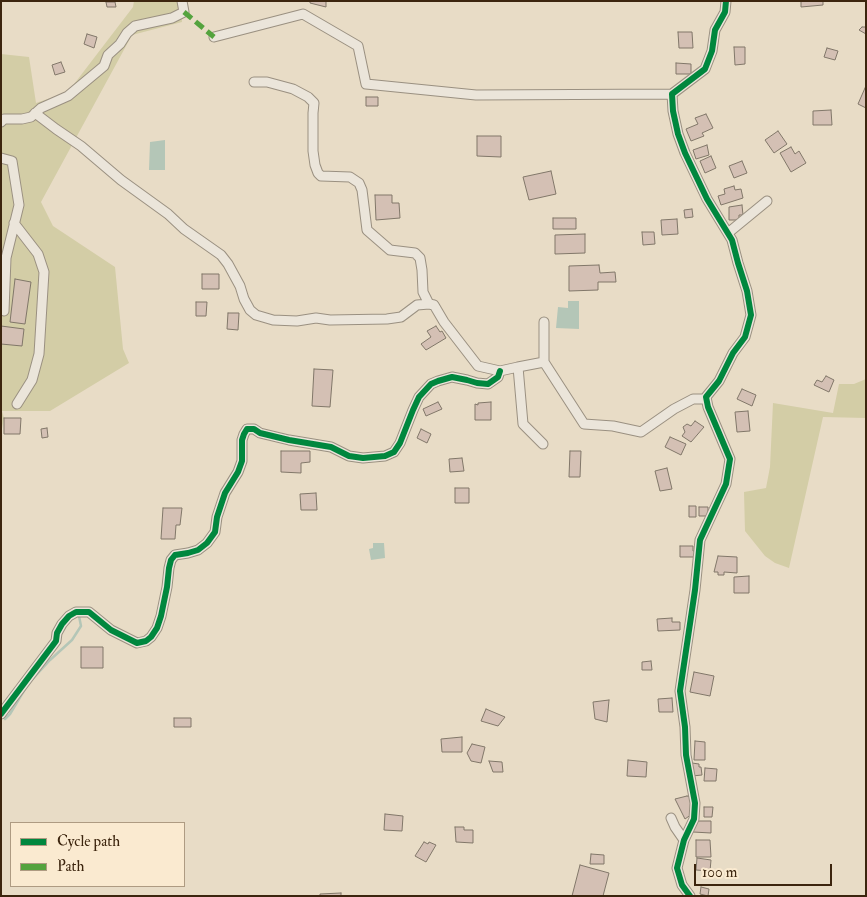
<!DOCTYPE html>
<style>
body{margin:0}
#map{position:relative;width:867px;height:897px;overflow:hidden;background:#e8dcc6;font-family:"IM FELL Double Pica",serif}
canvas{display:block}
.frame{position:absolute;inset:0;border:2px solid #3c250e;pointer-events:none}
.legend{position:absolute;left:10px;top:822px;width:175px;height:65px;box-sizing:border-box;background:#faead0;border:1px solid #ae9b82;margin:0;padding:6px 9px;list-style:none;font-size:15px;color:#3c250e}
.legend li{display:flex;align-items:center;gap:10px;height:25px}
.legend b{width:25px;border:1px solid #ae9b82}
.scale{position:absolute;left:694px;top:864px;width:138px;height:22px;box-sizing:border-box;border:2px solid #3c250e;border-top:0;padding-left:6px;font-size:15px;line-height:18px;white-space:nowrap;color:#3c250e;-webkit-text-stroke:4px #faead0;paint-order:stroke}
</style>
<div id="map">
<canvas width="867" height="897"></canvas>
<div class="frame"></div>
<ul class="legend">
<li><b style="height:6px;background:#00873e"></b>Cycle path</li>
<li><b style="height:6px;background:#54a33e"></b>Path</li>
</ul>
<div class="scale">100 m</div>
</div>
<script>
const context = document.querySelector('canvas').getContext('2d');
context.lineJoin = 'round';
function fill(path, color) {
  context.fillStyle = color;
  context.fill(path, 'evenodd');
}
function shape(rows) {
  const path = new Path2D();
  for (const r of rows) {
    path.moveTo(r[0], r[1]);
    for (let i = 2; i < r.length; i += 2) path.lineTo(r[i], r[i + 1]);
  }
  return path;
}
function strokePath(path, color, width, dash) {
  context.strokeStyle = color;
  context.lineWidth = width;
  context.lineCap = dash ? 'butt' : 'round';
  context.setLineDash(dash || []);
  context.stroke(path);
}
fill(shape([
 [134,1,180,1,182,22,132,35,41,202,53,226,115,267,123,349,129,363,50,411,2,411,4,418,1,434,1,54,29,57,36,103,68,92,133,7],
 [866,379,866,418,823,417,789,568,775,563,765,556,745,531,744,492,766,488,770,467,773,403,833,413,839,384,854,384]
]), '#d3cda6');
fill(shape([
 [165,140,165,170,149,170,150,142],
 [568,301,579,301,579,329,556,328,558,307,568,308],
 [373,543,384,543,385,558,371,560,369,549,373,548]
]), '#b4c6b7');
strokePath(shape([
 [5,719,10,714,28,684,50,660,72,640,81,626,79,616]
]), '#b4c6b7', 2.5);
const building = shape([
 [310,1,326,1,326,7,310,3,310,1],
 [801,1,823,1,823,5,801,7,801,1],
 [106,2,115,2,116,7,107,7,106,2],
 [862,27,866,27,866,34,859,30,862,27],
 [678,32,692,32,693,48,679,48,678,32],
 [87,34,97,37,94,48,84,44,87,34],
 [734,47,745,47,745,64,735,65,734,47],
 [827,48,838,51,835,60,824,57,827,48],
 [61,62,65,72,55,75,52,65,61,62],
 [676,63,691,64,691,74,676,74,676,63],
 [865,88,866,88,866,108,858,104,865,88],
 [366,97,378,97,378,106,366,106,366,97],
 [831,110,832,125,813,125,813,111,831,110],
 [706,114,713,128,702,133,704,136,691,141,686,129,698,124,695,118,706,114],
 [778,131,787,144,774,153,765,140,778,131],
 [477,136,501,136,501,157,477,156,477,136],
 [707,145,709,155,696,159,693,150,707,145],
 [791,147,795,154,799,151,806,163,791,172,780,153,791,147],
 [711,156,716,168,705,173,700,161,711,156],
 [742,161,747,173,734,178,729,166,742,161],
 [551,171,556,194,529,200,523,177,551,171],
 [734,186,735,190,741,189,743,198,721,205,718,196,725,194,724,189,734,186],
 [375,195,392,195,392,203,399,203,400,218,376,220,375,195],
 [742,205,743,215,739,215,739,220,729,220,729,207,742,205],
 [692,209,693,217,685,218,684,210,692,209],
 [553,218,576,218,576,229,553,229,553,218],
 [677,219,678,234,662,235,661,220,677,219],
 [642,232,654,232,655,244,643,245,642,232],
 [585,234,585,253,555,254,555,235,585,234],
 [599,265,600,273,615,272,616,282,598,282,598,290,569,291,569,266,599,265],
 [202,274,219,274,219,289,202,289,202,274],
 [15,279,31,282,25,324,10,322,15,279],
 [196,302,207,302,206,316,196,316,196,302],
 [228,313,239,313,238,330,227,329,228,313],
 [1,326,24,329,22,346,1,344,1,326],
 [436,326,440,332,442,331,446,338,426,350,421,344,431,337,427,331,436,326],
 [314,369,333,370,330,407,312,406,314,369],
 [826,376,834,380,829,392,814,385,817,380,822,382,826,376],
 [742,389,756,395,752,406,737,399,742,389],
 [438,402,442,409,426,416,423,409,438,402],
 [491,402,491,420,475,420,475,404,478,405,478,403,491,402],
 [748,411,750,431,737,432,735,412,748,411],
 [4,418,21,418,20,434,4,434,4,418],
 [695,421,704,427,691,442,682,436,685,432,683,427,687,424,691,426,695,421],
 [47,428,48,437,42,438,41,429,47,428],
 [421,429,431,434,427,443,417,438,421,429],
 [670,437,686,444,681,455,665,447,670,437],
 [281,451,310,451,310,462,301,463,301,473,281,472,281,451],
 [570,451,581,451,580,477,569,477,570,451],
 [462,458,464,471,450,472,449,459,462,458],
 [667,468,672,489,660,491,655,471,667,468],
 [455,488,469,488,469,503,455,503,455,488],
 [316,493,317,510,301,510,300,494,316,493],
 [689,506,696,506,696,517,689,517,689,506],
 [699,507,708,507,708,516,699,516,699,507],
 [163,508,182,508,180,525,176,525,175,539,161,539,163,508],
 [680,546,693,546,693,551,695,551,696,557,680,557,680,546],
 [718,556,737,557,737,573,724,572,724,575,718,575,718,572,714,572,718,556],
 [749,576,749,593,734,593,734,577,749,576],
 [672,618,672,622,680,622,680,630,658,631,657,619,672,618],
 [81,647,103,647,103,668,81,668,81,647],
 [651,661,652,670,642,670,642,662,651,661],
 [694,672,714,676,710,696,690,692,694,672],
 [672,698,673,712,659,712,658,699,672,698],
 [609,700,607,722,595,719,593,702,609,700],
 [486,709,505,717,498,726,481,721,486,709],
 [174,718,191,718,191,727,174,727,174,718],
 [462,737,462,752,442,752,441,739,462,737],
 [695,741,705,742,705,760,694,760,695,741],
 [472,744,485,747,481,763,471,761,467,753,472,744],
 [628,760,647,762,646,777,627,776,628,760],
 [489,761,502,762,503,772,493,772,489,761],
 [692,763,699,764,699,767,701,767,702,775,692,776,692,763],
 [705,768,717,769,716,781,704,781,705,768],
 [687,796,692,797,692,814,685,819,675,799,687,796],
 [704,807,713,807,712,817,704,817,704,807],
 [385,814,403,816,402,831,384,830,385,814],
 [695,821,711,821,711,833,693,832,695,821],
 [455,827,464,827,464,830,473,830,473,843,456,842,455,827],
 [696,840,710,840,711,857,696,857,696,840],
 [424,842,428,844,429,842,436,845,426,862,415,856,424,842],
 [591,854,604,855,604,864,590,864,591,854],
 [697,858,711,860,710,871,696,870,697,858],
 [580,865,609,873,603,896,572,896,580,865],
 [701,887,709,889,708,896,700,894,701,887],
 [341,893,341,896,320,896,320,894,341,893]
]);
fill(building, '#d4c0b4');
strokePath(building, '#817769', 1);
const minor = shape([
 [214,37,303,14,358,46,366,84,476,95,672,94],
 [254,82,267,82,293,89,308,97,314,103,313,113,313,151,315,165,318,173,321,176,350,177,359,183,362,190,367,230,390,250,415,253,420,258,422,270,423,292,429,304],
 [35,113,56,129,81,146,121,180,168,214,184,229,221,255,228,264,240,286,244,299,250,310,256,315,273,320,297,321,316,318,330,320,387,319,401,317,417,305,429,304,434,305,444,322,478,366,500,371,518,367],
 [1,122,4,119,22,119,31,117,41,108,68,96,104,66,108,55,120,44,127,33,135,26,172,18,184,12,182,1],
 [1,158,12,161,19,205,6,258,4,311],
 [14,223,38,254,44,272,39,354,32,380,17,404],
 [728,233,767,201],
 [544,362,584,424,613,426,641,432,674,409,693,399,706,399],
 [543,444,523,424,518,367,544,362,544,322],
 [1,714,56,641,57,633,62,624,69,616,76,612,89,612,111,630,137,643,146,641,151,637,157,628,161,616,167,587,169,568,171,560,175,555,188,553,198,550,207,543,215,532,217,517,225,493,238,472,242,461,242,440,244,434,247,429,254,429,260,433,289,440,331,447,349,456,363,458,385,456,394,452,400,443,413,410,419,397,431,384,438,381,452,377,467,380,477,383,488,384,498,377,500,371],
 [671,818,675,827,684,840],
 [690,896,682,885,677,868,684,840,694,819,695,803,686,755,685,727,680,691,695,590,700,540,726,484,730,459,708,407,706,397,719,381,733,353,745,337,751,315,747,291,738,263,732,240,707,199,685,153,678,134,673,111,672,94,705,69,712,51,715,30,725,12,726,1]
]);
strokePath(minor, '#9a9081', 11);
strokePath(minor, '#ebe5da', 9);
strokePath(shape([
 [184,12,214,37]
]), '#54a33e', 5, [10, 5]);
strokePath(shape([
 [1,714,56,641,57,633,62,624,69,616,76,612,89,612,111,630,137,643,146,641,151,637,157,628,161,616,167,587,169,568,171,560,175,555,188,553,198,550,207,543,215,532,217,517,225,493,238,472,242,461,242,440,244,434,247,429,254,429,260,433,289,440,331,447,349,456,363,458,385,456,394,452,400,443,413,410,419,397,431,384,438,381,452,377,467,380,477,383,488,384,498,377,500,371],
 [690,896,682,885,677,868,684,840,694,819,695,803,686,755,685,727,680,691,695,590,700,540,726,484,730,459,708,407,706,397,719,381,733,353,745,337,751,315,747,291,738,263,732,240,707,199,685,153,678,134,673,111,672,94,705,69,712,51,715,30,725,12,726,1]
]), '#00873e', 6);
</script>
